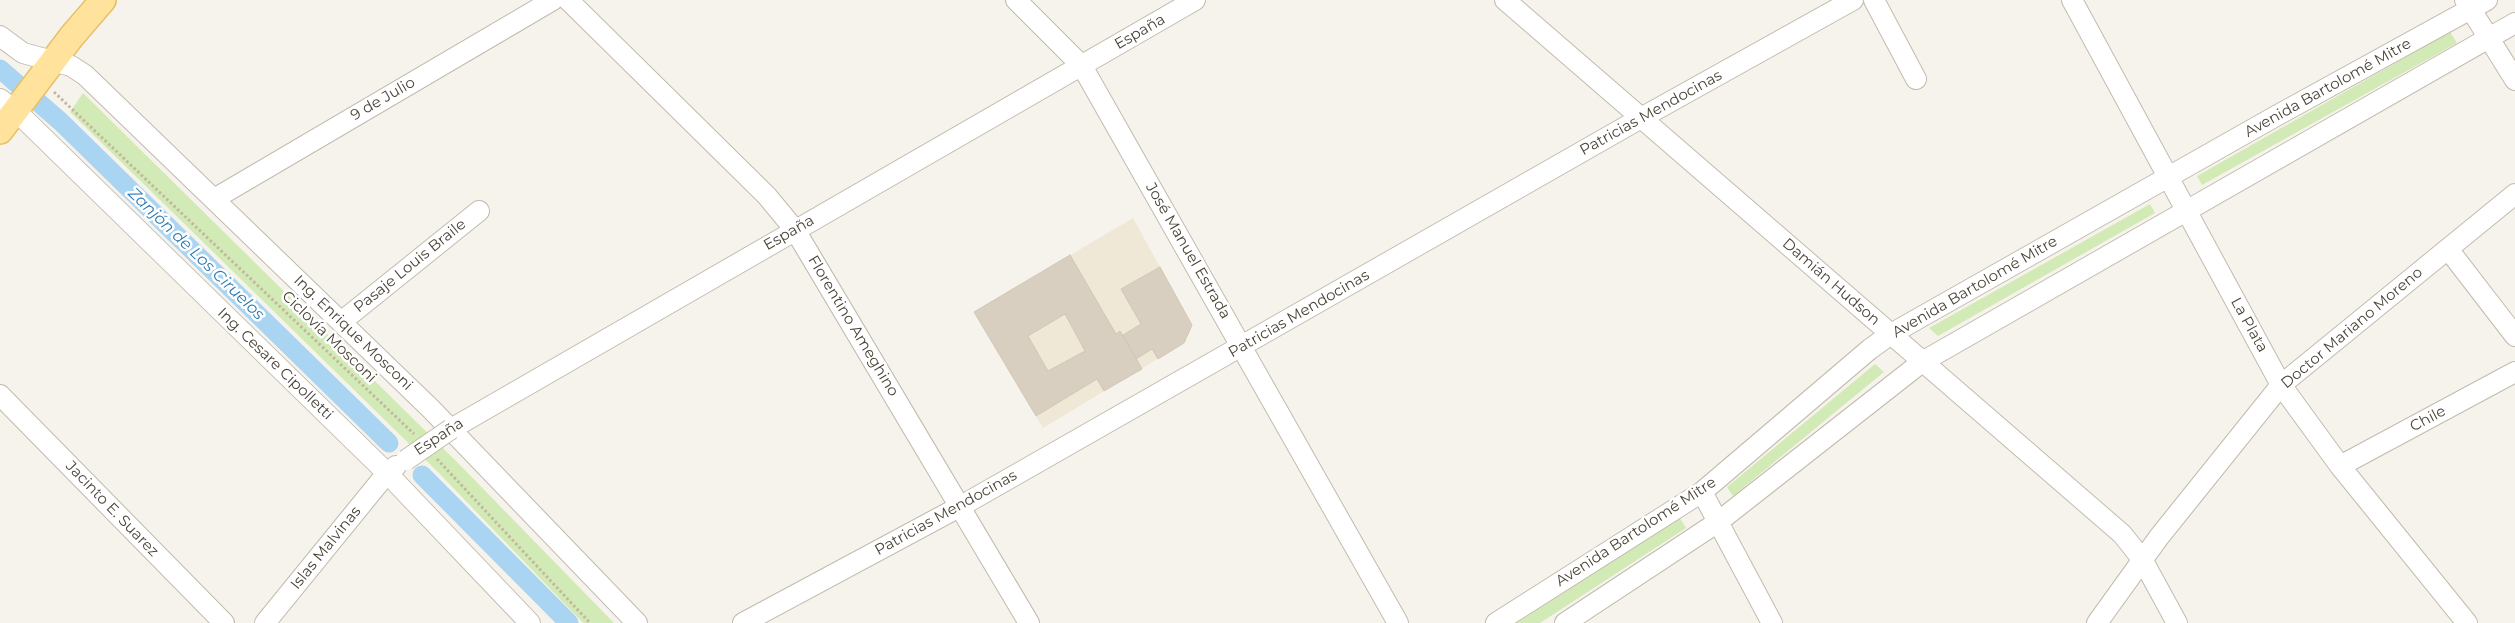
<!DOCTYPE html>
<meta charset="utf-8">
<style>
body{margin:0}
canvas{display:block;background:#f6f3ec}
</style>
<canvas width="2515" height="623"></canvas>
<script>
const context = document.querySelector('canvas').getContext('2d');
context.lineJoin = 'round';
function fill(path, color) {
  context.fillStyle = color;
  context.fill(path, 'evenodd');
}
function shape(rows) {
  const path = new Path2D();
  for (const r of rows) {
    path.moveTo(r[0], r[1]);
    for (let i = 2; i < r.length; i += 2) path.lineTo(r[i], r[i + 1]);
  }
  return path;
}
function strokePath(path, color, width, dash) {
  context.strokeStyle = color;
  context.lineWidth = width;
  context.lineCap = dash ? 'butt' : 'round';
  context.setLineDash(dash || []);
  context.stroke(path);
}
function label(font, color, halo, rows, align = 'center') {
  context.font = font + ' Montserrat,sans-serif';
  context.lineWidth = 5;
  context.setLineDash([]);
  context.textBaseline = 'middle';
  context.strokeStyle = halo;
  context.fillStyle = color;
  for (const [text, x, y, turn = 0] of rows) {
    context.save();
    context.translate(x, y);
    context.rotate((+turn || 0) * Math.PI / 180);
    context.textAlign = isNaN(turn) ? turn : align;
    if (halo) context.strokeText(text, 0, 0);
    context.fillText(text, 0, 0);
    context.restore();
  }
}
fill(shape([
 [1133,218,1192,325,1184,343,1043,428,974,312]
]), '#efe8d6');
fill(shape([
 [2450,32,2457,43,2202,185,2197,176],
 [83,93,458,463,614,623,583,623,438,472,70,112],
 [2150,204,2155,213,1938,336,1929,328],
 [1875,364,1884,372,1733,496,1727,487],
 [1680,518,1686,528,1540,623,1517,623]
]), '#d2eab5');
strokePath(shape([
 [0,69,61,122,389,443],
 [422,475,569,623]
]), '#a9d4f2', 19);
const building = shape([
 [1070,255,1116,334,1120,331,1142,369,1104,391,1097,379,1036,416,974,312,1070,255],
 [1065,314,1085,351,1048,371,1028,336,1065,314],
 [1160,267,1192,325,1184,343,1158,359,1152,349,1136,359,1123,335,1141,324,1121,289,1160,267]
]);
fill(building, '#d8cfc1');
strokePath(building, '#d3c7b4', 1);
const minor = shape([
 [568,0,767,196,795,230,1029,623],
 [1016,0,1082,66,1398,623],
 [1505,0,2122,534,2142,559,2177,623],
 [1874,0,1916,79],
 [2072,0,2281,385,2340,466,2467,623],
 [2465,0,2515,80],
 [0,36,23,53,71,66,85,75,431,409,637,623],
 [0,99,16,111,387,473,530,623],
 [214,199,553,0],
 [2448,249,2515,336],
 [341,322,479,211],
 [0,395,224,623],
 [451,429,1195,0],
 [2340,466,2515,372],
 [1702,492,1772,623],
 [265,623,387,473,396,466],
 [743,623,961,506,1641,118,1853,0],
 [1496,623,1702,492,1870,349,1891,334,2276,116,2487,0],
 [1565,623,1718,522,1922,362,2515,23],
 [2097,623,2159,537,2281,385,2515,194]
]);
const major = shape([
 [0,131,72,36,103,0]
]);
strokePath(minor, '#c2bbae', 22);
strokePath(major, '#e6c16a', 28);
strokePath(shape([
 [54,92,414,434],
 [437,459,590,623]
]), '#c4b79f', 3, [2.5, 2.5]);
strokePath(minor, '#fff', 20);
strokePath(major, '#ffe39c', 25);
const minorBridge = shape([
 [406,460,451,429]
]);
strokePath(minorBridge, '#c2bbae', 22, []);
strokePath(minorBridge, '#fff', 20);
label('15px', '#4b4439', '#fff', [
 ["España",1140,32,-30],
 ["Avenida Bartolomé Mitre",2328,88,-29],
 ["9 de Julio",383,99,-30],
 ["Patricias Mendocinas",1651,113,-29],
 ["España",789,233,-30],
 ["José Manuel Estrada",1188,251,60],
 ["Pasaje Louis Braile",410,266,-39],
 ["Damián Hudson",1831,282,41],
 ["Avenida Bartolomé Mitre",1975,287,-30],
 ["Patricias Mendocinas",1299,314,-30],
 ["La Plata",2249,325,61],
 ["Florentino Ameghino",853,326,59],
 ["Doctor Mariano Moreno",2352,328,-40],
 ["Ing. Enrique Mosconi",353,333,44],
 ["Ciclovía Mosconi",329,337,44],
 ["Ing. Cesare Cipolletti",275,364,44],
 ["Chile",2428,419,-28],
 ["España",439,437,-33],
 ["Jacinto E. Suarez",112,509,46],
 ["Patricias Mendocinas",946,513,-29],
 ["Avenida Bartolomé Mitre",1636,532,-33],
 ["Islas Malvinas",326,548,-51]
]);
label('italic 16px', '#2e7ab2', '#fff', [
 ["Zanjón de Los Ciruelos",196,254,44]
]);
</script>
